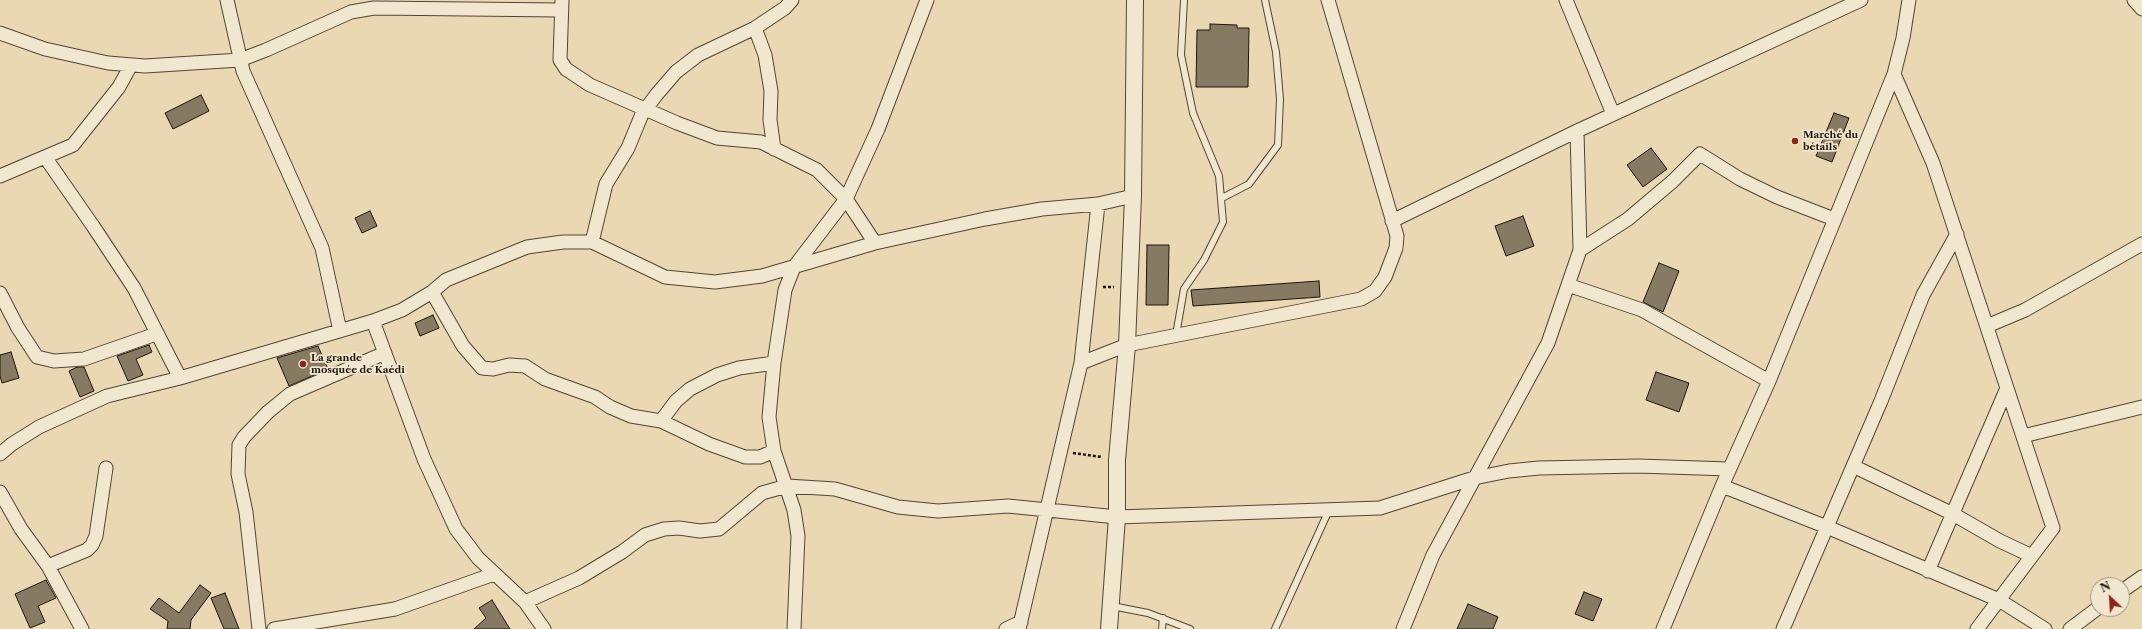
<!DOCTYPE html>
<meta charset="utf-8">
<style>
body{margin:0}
#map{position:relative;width:2142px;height:629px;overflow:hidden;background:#ead8b3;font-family:"Libre Caslon Text",serif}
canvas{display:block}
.north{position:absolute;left:2090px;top:577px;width:40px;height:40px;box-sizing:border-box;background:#f1e6ce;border:1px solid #9c9280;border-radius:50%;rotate:335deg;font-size:11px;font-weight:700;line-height:16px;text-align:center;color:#1c150c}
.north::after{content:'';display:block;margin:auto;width:14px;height:18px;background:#8f2418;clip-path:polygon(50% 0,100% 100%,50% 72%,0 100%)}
</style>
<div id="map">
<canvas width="2142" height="629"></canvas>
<div class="north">N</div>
</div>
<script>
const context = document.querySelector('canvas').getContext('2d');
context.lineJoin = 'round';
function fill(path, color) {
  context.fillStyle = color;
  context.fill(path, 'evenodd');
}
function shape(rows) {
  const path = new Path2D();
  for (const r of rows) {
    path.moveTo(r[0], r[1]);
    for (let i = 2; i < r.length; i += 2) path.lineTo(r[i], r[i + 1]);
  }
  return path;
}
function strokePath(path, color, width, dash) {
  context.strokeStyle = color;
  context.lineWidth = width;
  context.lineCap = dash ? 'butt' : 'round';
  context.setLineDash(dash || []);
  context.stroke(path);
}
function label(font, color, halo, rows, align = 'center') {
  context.font = font + ' "Libre Caslon Text",serif';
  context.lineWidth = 3.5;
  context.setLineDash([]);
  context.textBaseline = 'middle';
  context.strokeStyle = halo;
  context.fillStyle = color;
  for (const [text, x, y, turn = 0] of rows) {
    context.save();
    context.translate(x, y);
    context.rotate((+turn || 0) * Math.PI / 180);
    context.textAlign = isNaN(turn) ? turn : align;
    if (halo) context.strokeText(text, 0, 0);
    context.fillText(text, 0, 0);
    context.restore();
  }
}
const building = shape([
 [1210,24,1237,25,1237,28,1249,28,1248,87,1196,87,1197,30,1210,30,1210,24],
 [201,95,209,111,173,129,165,113,201,95],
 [1834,113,1849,118,1832,162,1816,156,1834,113],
 [1651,148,1667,169,1643,187,1627,165,1651,148],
 [370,211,377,226,362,233,355,218,370,211],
 [1523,216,1534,246,1506,256,1495,226,1523,216],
 [1147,245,1169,245,1168,305,1146,305,1147,245],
 [1659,263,1679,271,1663,312,1643,302,1659,263],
 [1319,281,1320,297,1193,306,1191,290,1319,281],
 [433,315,439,328,420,336,415,323,433,315],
 [149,345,152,352,136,359,143,375,128,381,117,356,149,345],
 [318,346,328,369,289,386,277,358,318,346],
 [11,352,19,378,2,383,0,376,0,355,11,352],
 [77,367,84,367,94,391,80,397,69,371,77,367],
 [1656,372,1689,383,1679,412,1646,400,1656,372],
 [46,580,56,598,38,606,45,622,30,628,15,594,46,580],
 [200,585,211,593,191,620,190,629,167,629,168,621,150,609,159,598,179,613,200,585],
 [1584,592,1602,599,1593,621,1575,614,1584,592],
 [225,593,239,629,224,629,211,598,225,593],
 [492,600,510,629,474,629,486,618,479,608,492,600],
 [1468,604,1498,617,1493,629,1457,629,1468,604]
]);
fill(building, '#877a63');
strokePath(building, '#1c150c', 1);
const service = shape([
 [1222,198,1249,184,1278,145,1280,99,1276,52,1265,0],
 [1176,335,1184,289,1204,260,1223,222,1219,176,1193,113,1181,55,1184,0],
 [1112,606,1148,613,1190,629],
 [1162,629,1163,618],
 [1275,629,1329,510]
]);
const minor = shape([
 [227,0,243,71,322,248,340,331],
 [562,0,560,60,566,69,590,85,677,123,717,138,761,142,817,170,846,199,875,243],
 [1566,0,1613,114],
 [2134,0,2142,9],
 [755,28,765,55,771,91,770,120,774,149],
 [0,33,45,49,108,63,145,66,240,60,266,50,351,12,374,8,561,10],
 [1894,74,1933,163,2053,528,1977,629],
 [45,157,93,226,134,288,180,378],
 [0,176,73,145,119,87,131,65],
 [1392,221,1577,131,1861,0],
 [592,242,606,184,628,148,642,114,657,94,676,72,698,55,755,28,785,8,792,0],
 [1580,250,1628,219,1673,181,1700,154,1740,179,1777,197,1834,219],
 [1568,285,1642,310,1769,381],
 [432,292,463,346,482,368,493,369,509,365,525,366,545,379,595,397,610,407,631,416,661,421,709,444,745,457,760,457,774,451],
 [0,293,18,328,37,357,54,361,84,359,156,334],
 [373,321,424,459,456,529,478,558,525,602,544,629],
 [1987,326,2025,310,2142,244],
 [1081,363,1098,204],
 [661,421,676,401,690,389,717,375,739,368,774,363],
 [2023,436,2142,407],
 [0,454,12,444,39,427,107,396,180,378,373,321,402,310,432,292,446,280,527,247,563,242,592,242,665,277,715,282,762,276,875,243,985,219,1042,209,1098,204,1133,196],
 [1853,466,1953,514,2000,541,2032,556],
 [1722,486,1827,527,1999,600,2045,629],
 [0,492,21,529,48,566,82,629],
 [48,566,87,550,92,545,96,536,106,468],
 [1928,571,2007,388],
 [2122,591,2142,577],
 [525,602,579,578,622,552,645,535,664,529,679,528,700,531,719,529,762,493,787,486,835,489,898,507,938,511,1008,506,1117,517,1380,508,1474,478,1509,471,1539,468,1638,466,1729,469],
 [259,629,246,512,238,474,239,445,244,437,268,412,290,394,385,353],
 [274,629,395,609,494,574],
 [794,629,798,536,794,510,774,451,769,417,774,363,785,290,794,267,846,199,878,129,927,0],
 [1006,629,1021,622],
 [1019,629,1081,363,1127,345,1361,299,1375,291,1385,277,1396,248,1397,236,1328,0],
 [1403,629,1433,555,1548,343,1580,250,1577,131],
 [1663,629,1722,486,1769,381,1894,74,1903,38,1909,0],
 [1783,629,1881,401,1923,295,1957,234],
 [2070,629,2098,608]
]);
const tertiary = shape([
 [1109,629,1117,517,1117,460,1127,345,1133,196,1135,0]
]);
strokePath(service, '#504636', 8);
strokePath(minor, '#504636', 15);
strokePath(tertiary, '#504636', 18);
strokePath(shape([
 [1103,287,1114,287],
 [1073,453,1102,457]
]), '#1c150c', 2.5, [3, 2]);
strokePath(service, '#f1e6ce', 6);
strokePath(minor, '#f1e6ce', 13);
strokePath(tertiary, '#f1e6ce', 16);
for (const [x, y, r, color] of [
 [1795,141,4,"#8f2418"],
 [303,364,4,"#8f2418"]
]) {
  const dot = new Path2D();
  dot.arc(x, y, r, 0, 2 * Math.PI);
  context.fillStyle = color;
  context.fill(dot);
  strokePath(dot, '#f1e6ce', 1.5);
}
label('bold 10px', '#1c150c', '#f1e6ce', [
 ["Marché du",1803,135],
 ["bétails",1803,147],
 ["La grande",311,358],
 ["mosquée de Kaédi",311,370]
], 'left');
</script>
